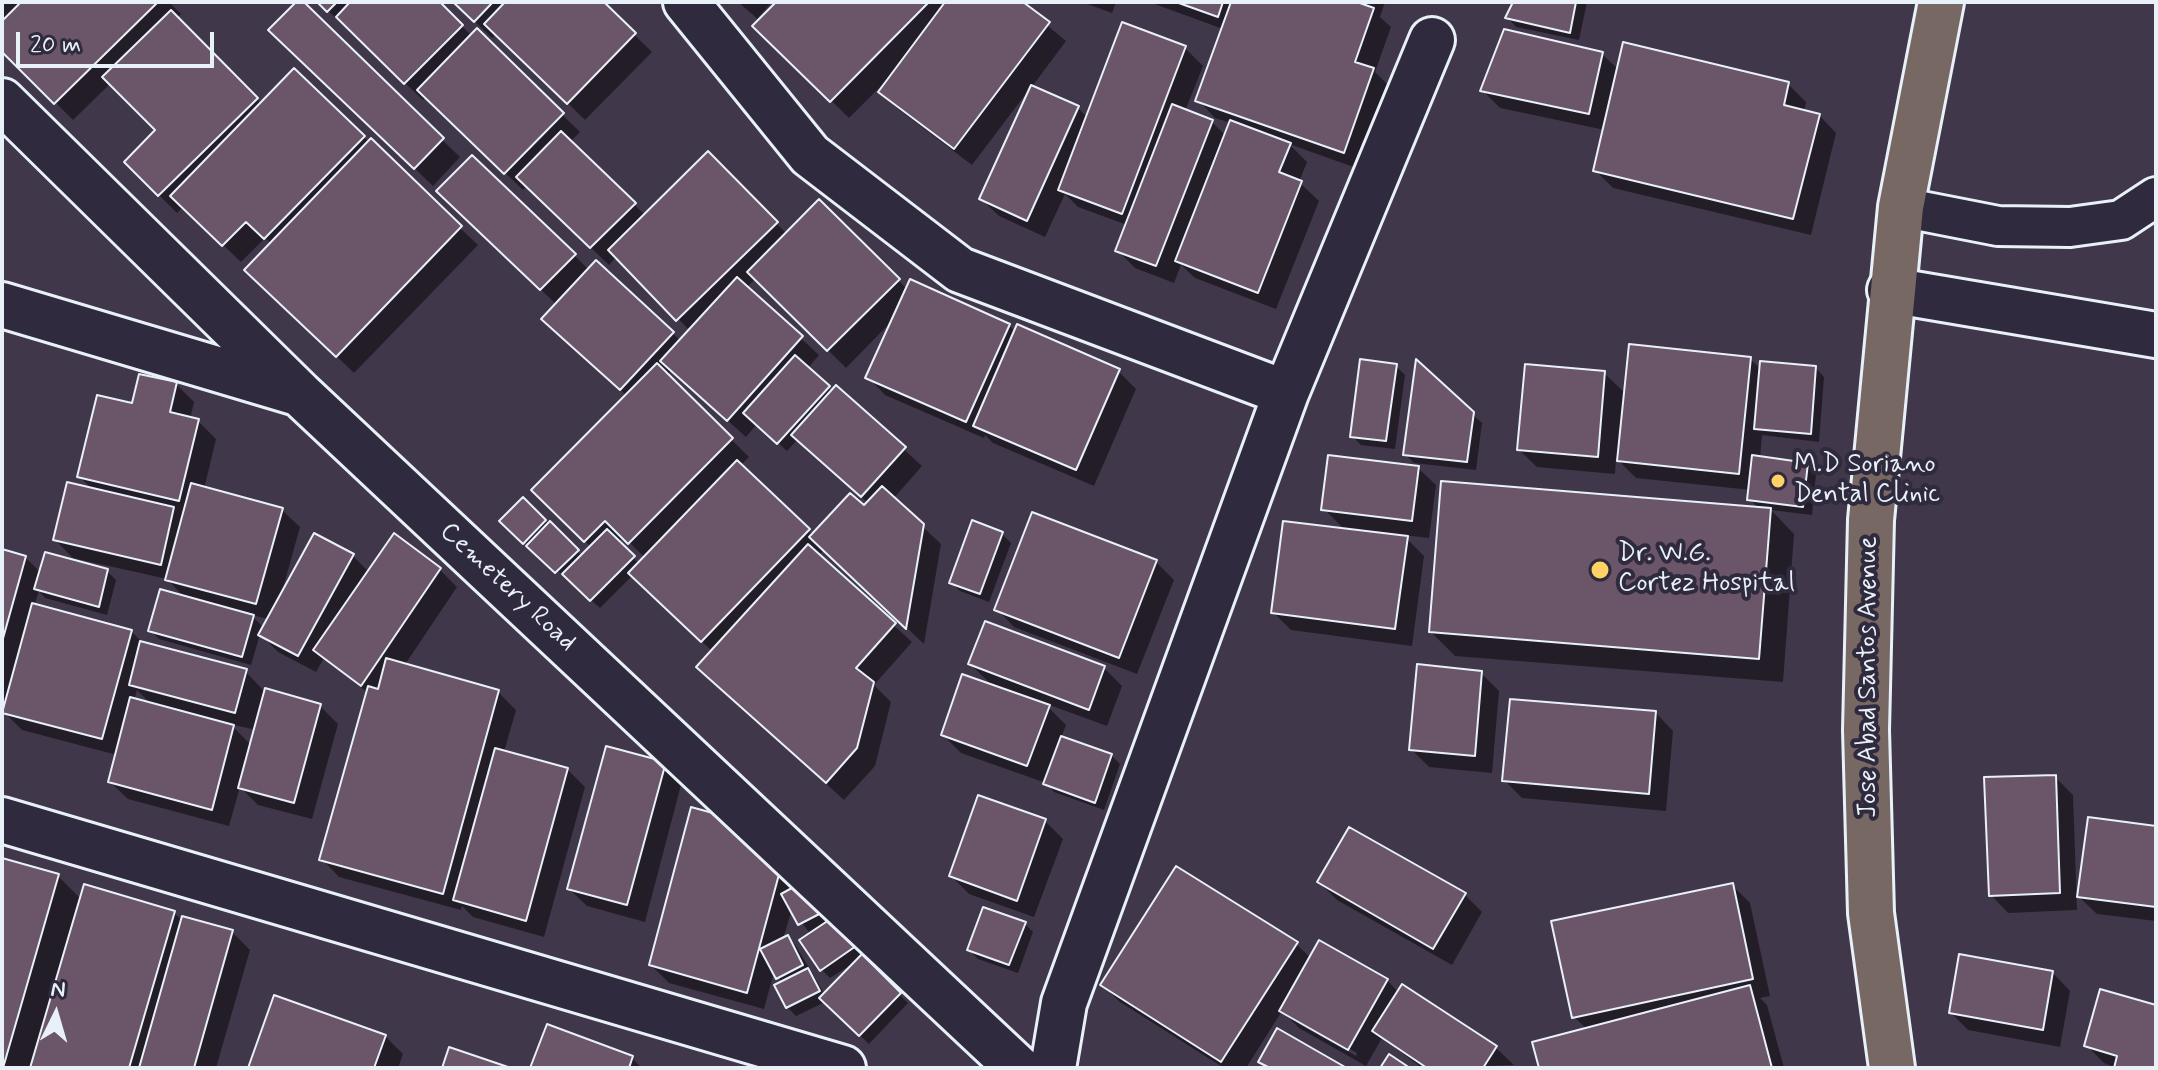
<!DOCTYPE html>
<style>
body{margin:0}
#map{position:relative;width:2158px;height:1070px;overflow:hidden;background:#41374a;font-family:Mynerve,sans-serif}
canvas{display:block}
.frame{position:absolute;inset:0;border:4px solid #e8f1f8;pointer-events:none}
.north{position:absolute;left:16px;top:974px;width:80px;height:80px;-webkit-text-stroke:6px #2f2a3d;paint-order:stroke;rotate:5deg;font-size:22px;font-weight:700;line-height:32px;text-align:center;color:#e8f1f8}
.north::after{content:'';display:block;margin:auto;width:28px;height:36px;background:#e8f1f8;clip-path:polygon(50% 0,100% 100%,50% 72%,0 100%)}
.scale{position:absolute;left:16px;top:32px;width:198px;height:36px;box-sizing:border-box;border:4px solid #e8f1f8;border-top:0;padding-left:10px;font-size:24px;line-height:28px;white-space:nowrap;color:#e8f1f8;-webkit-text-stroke:6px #2f2a3d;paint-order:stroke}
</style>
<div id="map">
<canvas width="2158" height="1070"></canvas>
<div class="frame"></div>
<div class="north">N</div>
<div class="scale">20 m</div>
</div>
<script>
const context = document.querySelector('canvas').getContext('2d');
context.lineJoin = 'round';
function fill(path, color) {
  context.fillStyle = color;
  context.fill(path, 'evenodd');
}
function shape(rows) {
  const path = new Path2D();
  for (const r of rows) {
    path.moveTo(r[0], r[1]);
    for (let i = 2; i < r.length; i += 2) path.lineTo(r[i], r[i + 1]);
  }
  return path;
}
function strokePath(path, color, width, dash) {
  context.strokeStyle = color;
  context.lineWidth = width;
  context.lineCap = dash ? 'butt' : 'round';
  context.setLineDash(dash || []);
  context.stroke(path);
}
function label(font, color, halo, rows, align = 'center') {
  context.font = font + ' Mynerve,sans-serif';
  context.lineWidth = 8;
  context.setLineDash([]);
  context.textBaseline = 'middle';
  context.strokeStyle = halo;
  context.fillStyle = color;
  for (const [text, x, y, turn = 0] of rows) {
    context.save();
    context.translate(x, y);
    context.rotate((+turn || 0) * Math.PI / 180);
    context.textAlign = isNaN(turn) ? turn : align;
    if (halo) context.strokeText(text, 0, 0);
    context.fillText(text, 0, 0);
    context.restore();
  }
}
fill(shape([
 [2,2,169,2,181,14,177,18,262,104,294,71,478,245,354,373,264,287,272,244,265,238,241,262,183,207,177,213,126,162,158,130,111,83,73,120,2,49],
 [299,2,460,157,433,186,289,47],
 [319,2,437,2,472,36,477,31,580,132,570,142,646,216,708,154,787,234,819,202,908,290,1008,325,1016,332,1118,371,1136,389,1094,486,993,443,985,435,984,438,885,395,868,377,893,320,846,368,756,278,746,288,819,355,807,369,833,392,836,388,922,466,893,499,941,544,924,644,824,550,818,556,912,642,874,685,891,702,875,766,844,800,717,684,713,652,633,575,600,608,502,521,523,500,582,556,591,547,533,490,627,396,562,336,557,305,457,209,574,255,589,270,596,263,681,341,690,331,617,256,609,265,527,186,523,190,426,97,423,100],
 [672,370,746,437,757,424,787,451,798,439,868,503,813,535,740,466,749,457,667,376],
 [624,537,645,558,639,564,618,542],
 [455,2,601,2,652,52,585,120,497,34,492,38],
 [738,2,772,2,758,18,760,21,779,2,1019,2,1066,41,1031,88,1078,108,1088,118,1185,48,1203,66,1185,111,1212,122,1226,136,1231,123,1215,118,1198,100,1223,29,1149,2,1385,2,1380,17,1391,27,1375,72,1391,88,1362,170,1289,144,1307,162,1299,182,1319,201,1276,309,1195,278,1181,265,1174,283,1135,268,1117,250,1127,225,1078,207,1065,194,1045,237,999,216,981,199,1028,91,972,165,898,109,880,91,884,83,849,118,755,26,760,21],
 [1082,2,1116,2,1112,13],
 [1515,2,1587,2,1579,40,1516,27,1508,18],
 [1602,54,1619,70,1788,84,1806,102,1804,112,1819,115,1836,133,1811,235,1613,188,1595,170,1605,130,1500,108,1482,90],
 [1750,359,1761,369,1815,367,1824,377,1819,442,1762,435,1760,458,1807,464,1816,474,1812,515,1771,510,1794,534,1783,682,1455,656,1431,632,1759,509,1750,499,1751,490,1636,478,1616,458,1615,474,1537,467,1519,450,1604,373,1626,394],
 [1396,366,1405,375,1395,449,1361,445,1352,436],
 [176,384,194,402,190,419,198,421,216,439,204,489,282,510,300,527,282,592,352,555,369,572,439,569,457,587,404,666,498,692,516,710,504,752,567,769,585,787,544,937,473,917,462,906,461,910,339,877,322,859,368,693,324,658,316,672,278,652,260,634,251,665,159,639,150,630,186,599,167,579,73,558,55,540,94,491,79,476,134,405],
 [251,615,269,619,264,628],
 [1472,414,1482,423,1476,470,1414,463,1405,454],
 [1418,468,1436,485,1429,538,1403,535,1424,556,1412,646,1291,630,1273,612,1345,530,1324,509],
 [1002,534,1011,543,989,602,960,591,951,582],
 [2,551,25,557,41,573,107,571,116,580,107,615,45,598,39,591,34,606,131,631,144,644,245,671,263,690,320,706,338,724,312,819,258,805,240,787,229,826,128,799,110,782,117,755,22,730,4,712,2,720],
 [137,690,152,705,134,701],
 [230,724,256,730,252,746],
 [1156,562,1174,580,1137,674,1014,627,997,609],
 [986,623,1104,668,1122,686,1107,726,1044,703,1066,725,1061,738,1111,755,1120,764,1104,810,1054,792,1046,783,961,753,943,735,994,687,970,664],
 [1481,673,1499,691,1492,773,1429,767,1411,749],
 [1656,713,1673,731,1666,811,1522,798,1504,780],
 [665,764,682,781,645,922,587,906,569,889],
 [2055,777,2073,795,2077,910,2008,913,1991,895],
 [719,817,844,927,862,957,908,1003,869,1044,825,1002,796,1016,787,1007,783,983,774,972,764,1009,669,983,651,965],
 [792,909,811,935,821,969,830,978,854,963,825,995,796,946,788,937,783,939],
 [1045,821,1063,839,1034,917,969,894,951,876],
 [2156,828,2156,921,2097,914,2079,897],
 [2,860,58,876,82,900,174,913,183,921,232,932,250,950,216,1068,2,1068],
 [1319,882,1465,895,1482,912,1452,965,1337,900],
 [1732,885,1750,903,1770,996,1760,998,1767,1005,1784,1068,1541,1068,1587,1029,1574,1017],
 [1024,923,1033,932,1018,973,978,959,969,950],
 [1296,944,1311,958,1387,980,1399,993,1403,987,1496,1048,1514,1065,1422,1068,1382,1038,1366,1066,1299,1028,1282,1011,1246,1068,1224,1068,1120,1002,1102,985],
 [1299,1020,1357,1053,1356,1056,1299,1024],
 [2053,973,2070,991,2060,1047,1968,1030,1951,1013],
 [2156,1007,2156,1068,2116,1068,2104,1063,2086,1045],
 [385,1036,403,1054,398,1068,250,1068],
 [632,1058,642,1068,532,1068]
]), '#0007');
const building = shape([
 [21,2,158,2,54,104,2,52,2,21,21,2],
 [296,2,304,2,444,138,414,169,268,30,296,2],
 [317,2,337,2,327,12,317,2],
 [350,2,440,2,463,25,404,84,336,17,350,2],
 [453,2,493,2,474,22,453,2],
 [505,2,604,2,636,33,567,104,484,24,505,2],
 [776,2,929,2,830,102,752,26,776,2],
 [945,2,1023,2,1050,22,954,149,878,92,945,2],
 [1176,2,1223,2,1218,17,1176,2],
 [1231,2,1357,2,1374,8,1355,62,1374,68,1344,153,1195,101,1231,2],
 [1513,2,1576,2,1570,33,1505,18,1513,2],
 [171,10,258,98,158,196,124,162,155,130,102,77,171,10],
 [1122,22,1186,46,1122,214,1058,190,1122,22],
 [477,28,564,113,504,174,417,90,477,28],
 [1504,29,1603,52,1589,114,1480,91,1504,29],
 [1623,42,1789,82,1784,105,1820,114,1793,219,1593,171,1623,42],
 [294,68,365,136,264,239,246,222,222,246,170,196,294,68],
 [1031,85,1079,106,1027,221,979,199,1031,85],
 [1172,104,1213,120,1156,266,1115,251,1172,104],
 [1230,120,1291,143,1279,172,1302,181,1258,293,1175,261,1230,120],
 [561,131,636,203,590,248,516,177,561,131],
 [371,138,462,226,336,357,244,270,371,138],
 [708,151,778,222,676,321,608,250,708,151],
 [472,155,576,254,540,290,436,191,472,155],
 [819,199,900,279,827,351,747,272,819,199],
 [596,260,674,332,620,390,541,319,596,260],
 [737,277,803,336,727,421,660,361,737,277],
 [910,279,1010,324,966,422,865,378,910,279],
 [1017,324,1120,369,1076,470,973,426,1017,324],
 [1629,344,1751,357,1739,474,1617,461,1629,344],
 [795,355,830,386,777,444,743,413,795,355],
 [1360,359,1397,364,1386,441,1350,437,1360,359],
 [1416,359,1474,412,1467,462,1403,455,1416,359],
 [1760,361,1816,366,1811,434,1754,429,1760,361],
 [657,363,733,438,628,544,605,521,584,542,531,490,657,363],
 [1525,364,1605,371,1598,457,1517,450,1525,364],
 [139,374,177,382,170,412,199,419,179,501,77,477,97,395,132,403,139,374],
 [836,385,906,447,861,497,791,435,836,385],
 [1328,455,1419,466,1412,521,1321,510,1328,455],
 [1752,455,1808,463,1803,507,1747,500,1752,455],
 [737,460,810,529,701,642,628,573,737,460],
 [1441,481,1771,508,1759,659,1429,632,1441,481],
 [67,482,174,507,161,565,53,540,67,482],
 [191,483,283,508,256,604,165,580,191,483],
 [882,486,924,524,906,629,809,537,850,493,864,505,882,486],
 [523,497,546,520,523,544,499,521,523,497],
 [1032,512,1157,560,1119,658,994,610,1032,512],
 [972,520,1003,532,980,594,949,583,972,520],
 [550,521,579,550,555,573,526,546,550,521],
 [1283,521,1408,536,1395,629,1271,613,1283,521],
 [607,529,635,556,590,601,562,574,607,529],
 [314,533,354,554,298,656,258,635,314,533],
 [394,533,441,568,361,686,313,650,394,533],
 [808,544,896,623,856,668,874,682,857,748,826,783,696,667,808,544],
 [2,549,26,556,2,642,2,549],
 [45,552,108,569,99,607,34,589,45,552],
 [160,589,254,615,242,657,148,631,160,589],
 [32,603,132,630,102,739,2,713,32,603],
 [985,621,1105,666,1089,710,968,664,985,621],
 [140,641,247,669,235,713,129,685,140,641],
 [386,658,499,690,443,894,319,860,368,686,378,689,386,658],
 [1417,664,1482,671,1475,756,1409,750,1417,664],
 [962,674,1050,705,1027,766,941,735,962,674],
 [265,688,321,704,294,803,238,788,265,688],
 [130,697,234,725,212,810,108,782,130,697],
 [1510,699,1656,711,1649,794,1502,781,1510,699],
 [1061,736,1112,754,1095,803,1043,784,1061,736],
 [606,746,666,762,627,905,567,889,606,746],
 [495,748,568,768,526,921,453,900,495,748],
 [2056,775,2060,893,1989,896,1984,777,2056,775],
 [978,795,1046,819,1017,901,949,876,978,795],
 [691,807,720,815,781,867,747,993,649,965,691,807],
 [2088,817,2156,826,2156,907,2077,897,2088,817],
 [1349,827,1466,893,1433,949,1317,882,1349,827],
 [2,858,59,874,3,1068,2,1068,2,858],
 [1176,866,1298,942,1221,1062,1100,985,1176,866],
 [810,878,827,910,798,925,781,894,810,878],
 [1733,883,1753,979,1572,1018,1551,921,1733,883],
 [84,884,175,911,129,1068,30,1068,84,884],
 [983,907,1026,922,1009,965,967,950,983,907],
 [182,916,233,930,194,1068,139,1068,182,916],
 [835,916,856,946,820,971,799,940,835,916],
 [788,935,803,965,776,979,760,949,788,935],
 [1319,940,1388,979,1348,1050,1279,1011,1319,940],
 [862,954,901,993,859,1036,819,998,862,954],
 [1959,954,2053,971,2043,1030,1949,1013,1959,954],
 [808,968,820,991,786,1008,774,985,808,968],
 [1402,984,1497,1046,1483,1068,1427,1068,1372,1031,1402,984],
 [1750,985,1772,1068,1539,1068,1532,1042,1750,985],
 [2100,989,2156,1005,2156,1068,2114,1068,2117,1056,2084,1046,2100,989],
 [274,995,386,1035,374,1068,248,1068,274,995],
 [547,1024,633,1056,629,1068,530,1068,547,1024],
 [1277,1028,1345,1067,1345,1068,1270,1068,1258,1062,1277,1028],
 [449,1047,508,1067,508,1068,442,1068,449,1047],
 [1389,1054,1410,1068,1380,1068,1389,1054]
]);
fill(building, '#6b5569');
strokePath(building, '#e8f1f8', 2);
const lane = shape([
 [1901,207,1998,226,2070,227,2121,220,2156,197]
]);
const street = shape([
 [686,2,810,155,960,270,1286,393],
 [2,101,300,394,1018,1068],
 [1890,290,2156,335],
 [2,305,294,392],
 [2,820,843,1068],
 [1053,1068,1064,1003,1286,393,1432,40]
]);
const highway = shape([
 [1892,1068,1871,913,1866,730,1871,520,1901,207,1941,2]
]);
strokePath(lane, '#e8f1f8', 44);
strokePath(street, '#e8f1f8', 50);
strokePath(highway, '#e8f1f8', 50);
strokePath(lane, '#2f2a3d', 38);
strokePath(street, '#2f2a3d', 44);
strokePath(highway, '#776864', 44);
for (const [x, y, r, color] of [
 [1778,481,8,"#ffd166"],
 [1600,570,10,"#ffd166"]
]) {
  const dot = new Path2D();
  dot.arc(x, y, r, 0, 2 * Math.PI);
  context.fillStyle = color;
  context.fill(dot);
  strokePath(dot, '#2f2a3d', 3);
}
label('26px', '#e8f1f8', '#2f2a3d', [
 ["M.D Soriano",1794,466],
 ["Dental Clinic",1794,496],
 ["Dr. W.G.",1618,555],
 ["Cortez Hospital",1618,585]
], 'left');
label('26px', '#e8f1f8', '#2f2a3d', [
 ["Cemetery Road",507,588,43],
 ["Jose Abad Santos Avenue",1870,677,-90]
]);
</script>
